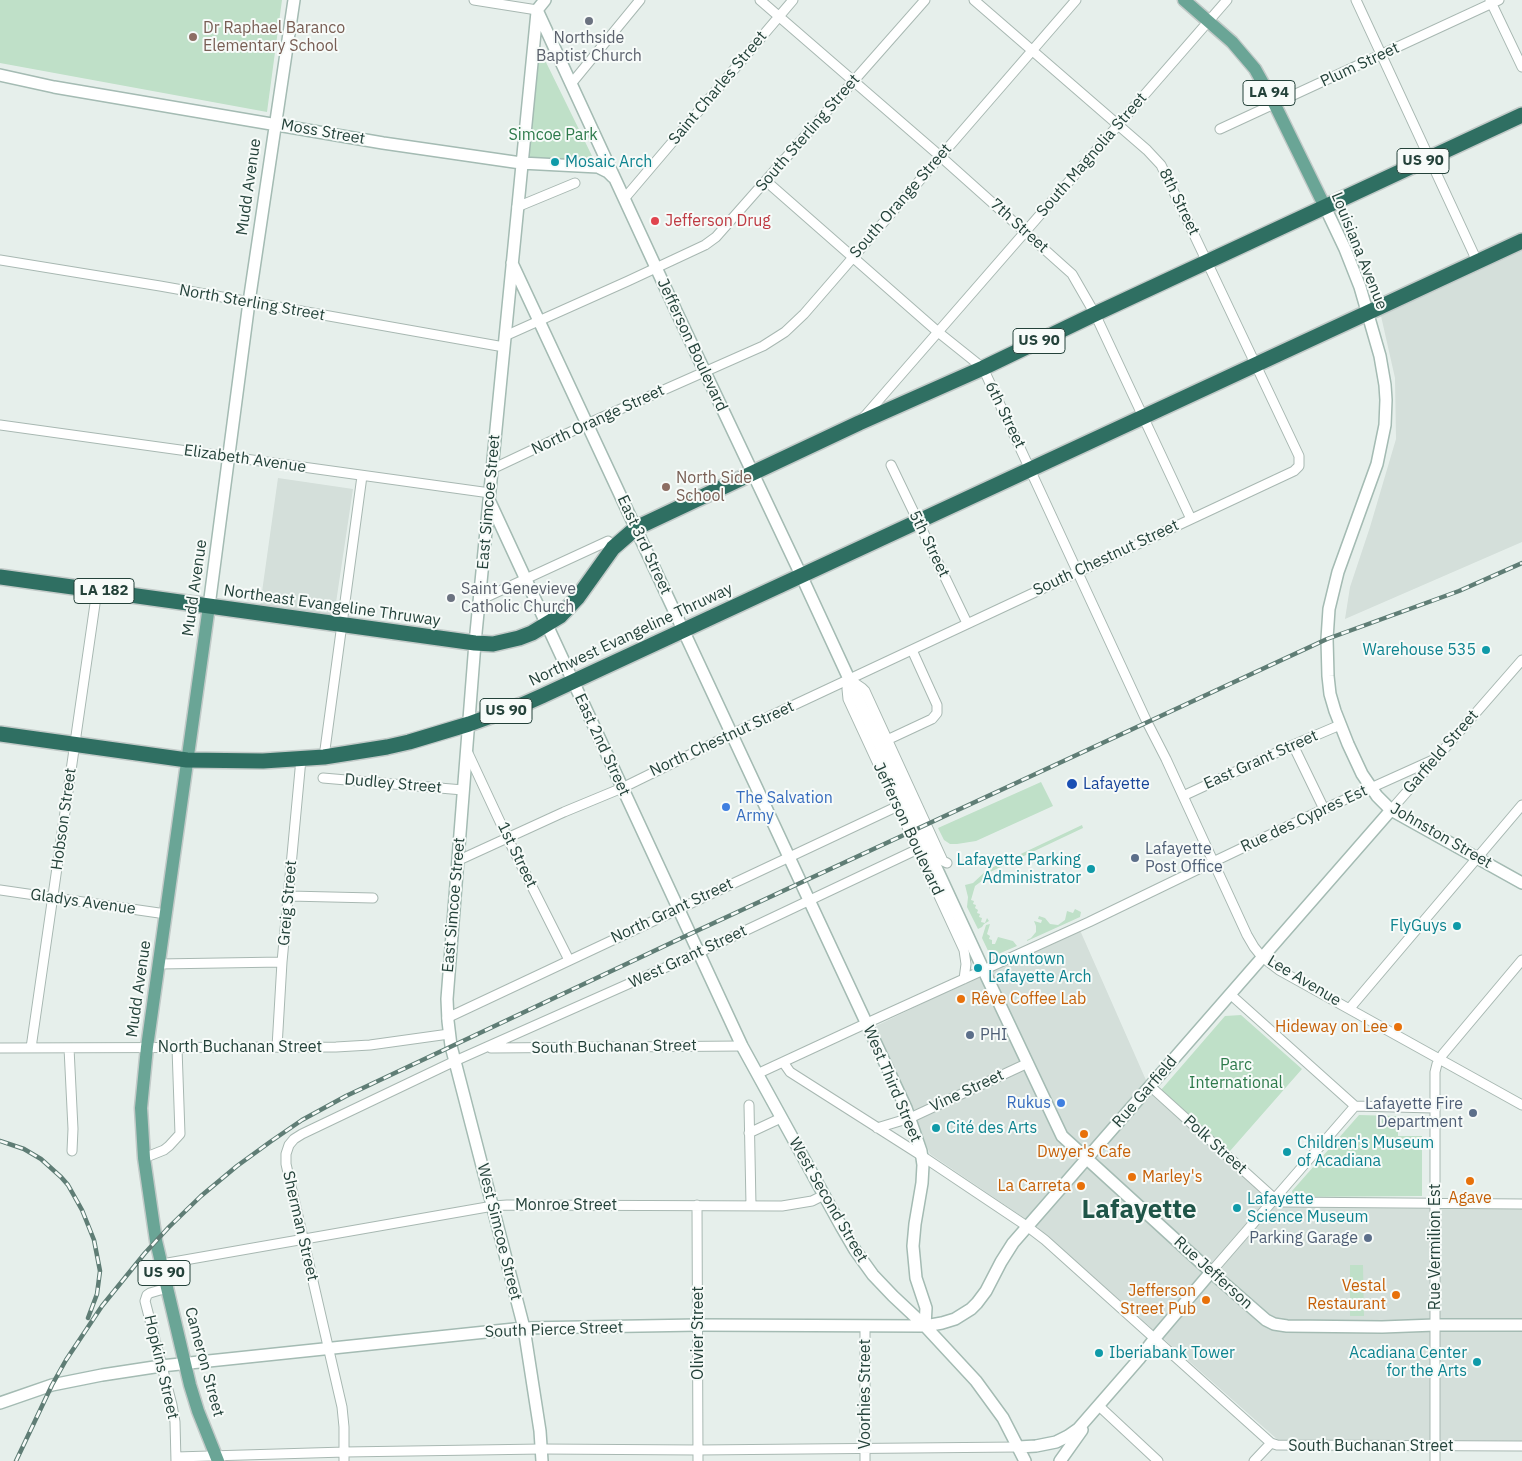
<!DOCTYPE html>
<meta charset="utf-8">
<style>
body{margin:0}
canvas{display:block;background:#e6efeb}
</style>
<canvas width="1522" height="1461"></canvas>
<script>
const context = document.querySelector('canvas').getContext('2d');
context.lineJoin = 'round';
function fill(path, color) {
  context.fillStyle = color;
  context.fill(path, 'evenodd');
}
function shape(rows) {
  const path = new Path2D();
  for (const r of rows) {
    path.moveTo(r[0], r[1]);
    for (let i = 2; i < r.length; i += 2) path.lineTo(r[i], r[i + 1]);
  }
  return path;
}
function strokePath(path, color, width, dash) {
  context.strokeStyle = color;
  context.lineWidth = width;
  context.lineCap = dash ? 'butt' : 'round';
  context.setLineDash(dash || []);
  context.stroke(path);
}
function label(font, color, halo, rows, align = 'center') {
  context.font = font + ' "IBM Plex Sans",sans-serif';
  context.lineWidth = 4;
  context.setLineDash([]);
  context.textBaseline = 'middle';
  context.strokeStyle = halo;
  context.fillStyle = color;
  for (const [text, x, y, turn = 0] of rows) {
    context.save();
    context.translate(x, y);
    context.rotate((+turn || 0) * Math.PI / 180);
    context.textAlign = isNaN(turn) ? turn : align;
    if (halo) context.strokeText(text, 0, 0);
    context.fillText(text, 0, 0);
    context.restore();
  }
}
fill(shape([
 [1522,251,1522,542,1345,619,1350,587,1370,527,1396,439,1395,378,1381,316],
 [278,478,353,489,334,616,260,606],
 [1079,928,1153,1096,1277,1205,1522,1206,1522,1441,1278,1440,1036,1226,930,1154,876,1026]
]), '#d4dfda');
fill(shape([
 [0,0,282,0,267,112,0,63],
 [540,50,594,160,525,160],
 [1041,782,1053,806,976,841,957,844,950,844,944,840,938,828],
 [1082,825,1083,828,988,873,983,878,983,880,975,886,971,900,974,901,973,904,976,905,975,908,978,910,977,913,980,914,979,917,982,918,981,922,985,923,987,918,989,921,984,924,982,927,978,929,967,907,968,897,965,885,973,883,987,870],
 [1075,909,1081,912,1080,917,1027,941,1027,940,1031,938,1036,932,1036,926,1034,921,1041,923,1042,920,1038,919,1039,916,1045,918,1050,924,1058,925,1065,920,1067,911,1073,913],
 [990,924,987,934,990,936,989,939,992,940,992,944,995,944,998,937,1013,941,1017,946,991,957,982,938,986,925],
 [1241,1015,1302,1069,1230,1151,1161,1090,1225,1016],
 [1359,1115,1398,1116,1398,1136,1422,1136,1422,1196,1294,1197,1292,1191],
 [1350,1265,1363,1265,1364,1316,1350,1316]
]), '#bfe0c8');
const street = shape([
 [474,0,537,10],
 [760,0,940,156,1072,274,1095,314,1191,519],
 [1356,0,1477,261],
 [1490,0,1522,67],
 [571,84,640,0],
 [1220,129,1499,0],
 [766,181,938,332,983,368,1147,722,1166,759,1247,935,1254,947,1262,957,1279,970,1522,1105],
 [624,199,793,0],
 [517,207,575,183],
 [0,260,160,286,504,347],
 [505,336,628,281,705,245,716,237,925,0],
 [864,417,1227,0],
 [0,425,490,493],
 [891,465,967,623],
 [492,469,598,419,763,346,785,332,804,314,1076,0],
 [480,600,608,541],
 [849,679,847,689,848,699,964,950,966,964,964,979],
 [849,679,862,688,865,691,943,861,947,863],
 [887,740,932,719,937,713,937,705,912,650],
 [1293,745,1324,809],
 [467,751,508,839,569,960],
 [324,757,362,476],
 [323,778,463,790],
 [1183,796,1293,745,1340,725],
 [1391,810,1522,660],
 [457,861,564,812,622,788,732,734,1294,471,1299,466,1299,456,1161,165,1147,150,974,0],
 [0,890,166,914],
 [289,896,373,898],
 [159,964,282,962],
 [1230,994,1355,1106,1434,1108],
 [1350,1008,1522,805],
 [447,1018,898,806],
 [277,1047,282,962,301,759],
 [0,1048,336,1047,370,1045,449,1034],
 [31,1048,97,590],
 [69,1048,73,1129,72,1151],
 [491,1048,742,1046],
 [783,1062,790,1072,922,1156,1028,1227,1045,1240,1271,1443,1277,1445,1522,1446],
 [757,1074,867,1023,1089,922,1213,862,1324,809,1435,759],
 [1150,1086,1275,1199,1282,1202,1522,1204],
 [749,1105,751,1205],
 [877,1128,910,1118,1028,1063],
 [749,1133,781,1118],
 [144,1158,164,1150,169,1146,180,1134,177,1048],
 [697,1205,698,1461],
 [162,1264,493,1206,507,1205,782,1206,812,1201,824,1195],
 [1211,1272,1355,1106],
 [167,1288,150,1293,147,1295,145,1301,172,1405,175,1422,176,1461],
 [865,1326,865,1461],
 [1099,1406,1158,1461],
 [176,1457,345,1452,542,1449,698,1450,1018,1447],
 [344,1461,344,1427,342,1407,286,1164,286,1154,289,1145,294,1139,302,1134,455,1061,698,953,918,849],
 [1254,1461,1271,1443],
 [1435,1461,1435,1072,1437,1064,1443,1054,1522,960]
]);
const secondary = shape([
 [545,0,537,10,677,313,801,575,984,971,1062,1136,1211,1272,1266,1320,1274,1324,1287,1326,1382,1327,1435,1325,1522,1325],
 [537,12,475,643,447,999,448,1021,451,1046,524,1328,540,1431,542,1461],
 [0,75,54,87,383,143,521,163,598,167,608,172,613,177],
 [1325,207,1345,249,1360,287,1380,356,1385,385,1386,400,1385,425,1377,464,1338,572,1329,609,1327,639,1328,676,1330,694,1335,711,1348,744,1362,774,1377,796,1391,810,1522,883],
 [512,263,906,1108,921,1151,923,1165,922,1183,915,1224,913,1246,916,1278,926,1308,925,1326],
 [490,502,742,1046,841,1226,855,1250,873,1275,893,1296,925,1326,976,1381,1003,1418,1025,1461],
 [209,606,249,302,294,0],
 [0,1403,52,1385,102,1375,161,1366,524,1328,698,1325,925,1326,942,1323,955,1319,971,1309,977,1303,986,1291,1001,1262,1013,1243,1391,810],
 [1018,1447,1036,1446,1056,1442,1068,1436,1078,1429,1139,1359,1155,1338,1211,1272],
 [1060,1461,1082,1430]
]);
const primary = shape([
 [1184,0,1232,42,1255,69,1275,105,1325,207],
 [209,606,147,1047,141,1108,144,1158,156,1241,190,1385,198,1411,218,1461]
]);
const highway = shape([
 [0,577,475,643,493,644,519,638,532,633,560,616,578,597,613,548,636,528,859,423,983,368,1095,314,1522,115],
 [0,734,187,760,263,761,324,757,387,747,409,742,469,724,524,704,542,696,1522,241]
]);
strokePath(street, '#a8b8b2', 11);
strokePath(secondary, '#a4bbb3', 14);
strokePath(primary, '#c2cac8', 15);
strokePath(highway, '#c2cac8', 18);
strokePath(street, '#fff', 9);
strokePath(secondary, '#fff', 11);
strokePath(primary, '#6aa596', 12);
strokePath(highway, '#2f6f62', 15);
const rail = shape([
 [0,1141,24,1149,41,1159,61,1177,68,1185,82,1210,94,1240,100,1271,97,1294,88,1318],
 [16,1461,52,1385,66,1360,102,1306,145,1253,169,1227,201,1196,237,1166,270,1142,302,1120,346,1096,690,934,1327,639,1459,591,1522,563]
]);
strokePath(rail, '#5f7d75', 4.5);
strokePath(rail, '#f7fbf9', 2.5, [8]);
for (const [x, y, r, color] of [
 [589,21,5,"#6b7280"],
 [193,37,5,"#8d6e63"],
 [555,162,5,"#0f9aa8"],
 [655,221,5,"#e0444e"],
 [666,487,5,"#8d6e63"],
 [451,598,5,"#6b7280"],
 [1486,650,5,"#0f9aa8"],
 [1072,784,6,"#1a4fb4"],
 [726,807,5,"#3f7fe0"],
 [1135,858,5,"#5c6f8a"],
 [1091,869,5,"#0f9aa8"],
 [1457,926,5,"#0f9aa8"],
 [978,968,5,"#0f9aa8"],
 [961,999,5,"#e8710a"],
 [1398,1027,5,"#e8710a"],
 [970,1035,5,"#5c6f8a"],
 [1061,1103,5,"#3f7fe0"],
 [1473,1113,5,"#5c6f8a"],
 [936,1128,5,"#0f9aa8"],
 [1084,1134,5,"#e8710a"],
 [1287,1152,5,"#0f9aa8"],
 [1132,1177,5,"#e8710a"],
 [1470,1181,5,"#e8710a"],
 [1081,1186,5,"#e8710a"],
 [1237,1208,5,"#0f9aa8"],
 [1368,1238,5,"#5c6f8a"],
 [1396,1295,5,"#e8710a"],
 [1206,1300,5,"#e8710a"],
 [1099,1353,5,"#0f9aa8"],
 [1477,1362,5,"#0f9aa8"]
]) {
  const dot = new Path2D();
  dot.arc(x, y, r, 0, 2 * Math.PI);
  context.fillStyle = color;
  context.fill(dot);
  strokePath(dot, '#f7fbf9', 2);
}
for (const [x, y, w] of [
 [1269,93,52],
 [1423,161,52],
 [1039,341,52],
 [104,591,60],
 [506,711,52],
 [164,1273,52]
]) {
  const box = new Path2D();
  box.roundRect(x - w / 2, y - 12.5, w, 25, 4);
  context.fillStyle = '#f7fbf9';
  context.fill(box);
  strokePath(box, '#24423a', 1);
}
label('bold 15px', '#24423a', null, [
 ["LA 94",1269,93],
 ["US 90",1423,161],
 ["US 90",1039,341],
 ["LA 182",104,591],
 ["US 90",506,711],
 ["US 90",164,1273]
]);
label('16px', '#785e54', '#f7fbf9', [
 ["Dr Raphael Baranco",203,28],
 ["Elementary School",203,46],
 ["North Side",676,478],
 ["School",676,496]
], 'left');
label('16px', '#5b616d', '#f7fbf9', [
 ["Northside",589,38],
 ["Baptist Church",589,56],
 ["Saint Genevieve",461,589,"left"],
 ["Catholic Church",461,607,"left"]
]);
label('16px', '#24423a', '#f7fbf9', [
 ["Plum Street",1360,65,-25],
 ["Saint Charles Street",718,88,-50],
 ["Moss Street",323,132,10],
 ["South Sterling Street",808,133,-49],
 ["South Magnolia Street",1092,155,-49],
 ["Mudd Avenue",249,187,-82],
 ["South Orange Street",901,201,-49],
 ["8th Street",1179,202,64],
 ["7th Street",1019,226,42],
 ["Louisiana Avenue",1359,251,68],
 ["North Sterling Street",252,303,10],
 ["Jefferson Boulevard",692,345,65],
 ["6th Street",1005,415,64],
 ["North Orange Street",598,420,-25],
 ["Elizabeth Avenue",245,459,8],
 ["East Simcoe Street",489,502,-85],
 ["5th Street",929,544,64],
 ["East 3rd Street",644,545,65],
 ["South Chestnut Street",1106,558,-25],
 ["Mudd Avenue",195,588,-82],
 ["Northeast Evangeline Thruway",332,606,8],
 ["Northwest Evangeline Thruway",631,635,-25],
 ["North Chestnut Street",722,739,-25],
 ["East 2nd Street",602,745,65],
 ["Garfield Street",1441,752,-49],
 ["East Grant Street",1261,760,-24],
 ["Dudley Street",393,784,5],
 ["Hobson Street",64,819,-82],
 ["Rue des Cypres Est",1304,819,-25],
 ["Jefferson Boulevard",908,829,65],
 ["Johnston Street",1441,836,30],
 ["1st Street",517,855,64],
 ["Gladys Avenue",83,902,8],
 ["Greig Street",288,903,-85],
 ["East Simcoe Street",454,905,-85],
 ["North Grant Street",672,911,-25],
 ["West Grant Street",688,957,-25],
 ["Lee Avenue",1304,981,31],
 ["Mudd Avenue",139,989,-82],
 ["North Buchanan Street",240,1047],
 ["South Buchanan Street",614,1047,-1],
 ["West Third Street",892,1084,67],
 ["Vine Street",967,1091,-25],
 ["Rue Garfield",1145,1092,-49],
 ["Polk Street",1215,1145,42],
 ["West Second Street",828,1200,60],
 ["Monroe Street",566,1205],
 ["Sherman Street",300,1226,77],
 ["West Simcoe Street",499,1232,76],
 ["Rue Vermilion Est",1435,1247,-90],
 ["Rue Jefferson",1213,1273,42],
 ["South Pierce Street",554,1330,-2],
 ["Olivier Street",698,1333,-90],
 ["Cameron Street",204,1362,75],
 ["Hopkins Street",161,1367,77],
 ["Voorhies Street",865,1394,-90],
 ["South Buchanan Street",1371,1446]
]);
label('16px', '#2d7a4b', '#f7fbf9', [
 ["Simcoe Park",553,135],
 ["Parc",1236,1065],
 ["International",1236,1083]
]);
label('16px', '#0d838f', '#f7fbf9', [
 ["Mosaic Arch",565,162],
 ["Warehouse 535",1476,650,"right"],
 ["Lafayette Parking",1081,860,"right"],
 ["Administrator",1081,878,"right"],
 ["FlyGuys",1447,926,"right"],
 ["Downtown",988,959],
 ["Lafayette Arch",988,977],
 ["Cité des Arts",946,1128],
 ["Children's Museum",1297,1143],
 ["of Acadiana",1297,1161],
 ["Lafayette",1247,1199],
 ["Science Museum",1247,1217],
 ["Iberiabank Tower",1109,1353],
 ["Acadiana Center",1467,1353,"right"],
 ["for the Arts",1467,1371,"right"]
], 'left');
label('16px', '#be3a42', '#f7fbf9', [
 ["Jefferson Drug",665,221]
], 'left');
label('16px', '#164399', '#f7fbf9', [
 ["Lafayette",1083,784]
], 'left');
label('16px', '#366cbe', '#f7fbf9', [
 ["The Salvation",736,798],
 ["Army",736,816],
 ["Rukus",1051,1103,"right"]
], 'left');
label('16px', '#4e5e75', '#f7fbf9', [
 ["Lafayette",1145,849],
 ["Post Office",1145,867],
 ["PHI",980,1035],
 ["Lafayette Fire",1463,1104,"right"],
 ["Department",1463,1122,"right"],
 ["Parking Garage",1358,1238,"right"]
], 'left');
label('16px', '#c56008', '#f7fbf9', [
 ["Rêve Coffee Lab",971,999,"left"],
 ["Hideway on Lee",1388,1027],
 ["Dwyer's Cafe",1084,1152,"center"],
 ["Marley's",1142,1177,"left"],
 ["La Carreta",1071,1186],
 ["Agave",1470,1198,"center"],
 ["Vestal",1386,1286],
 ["Restaurant",1386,1304],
 ["Jefferson",1196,1291],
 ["Street Pub",1196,1309]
], 'right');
label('bold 26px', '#1f5548', '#f7fbf9', [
 ["Lafayette",1139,1210]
]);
</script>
